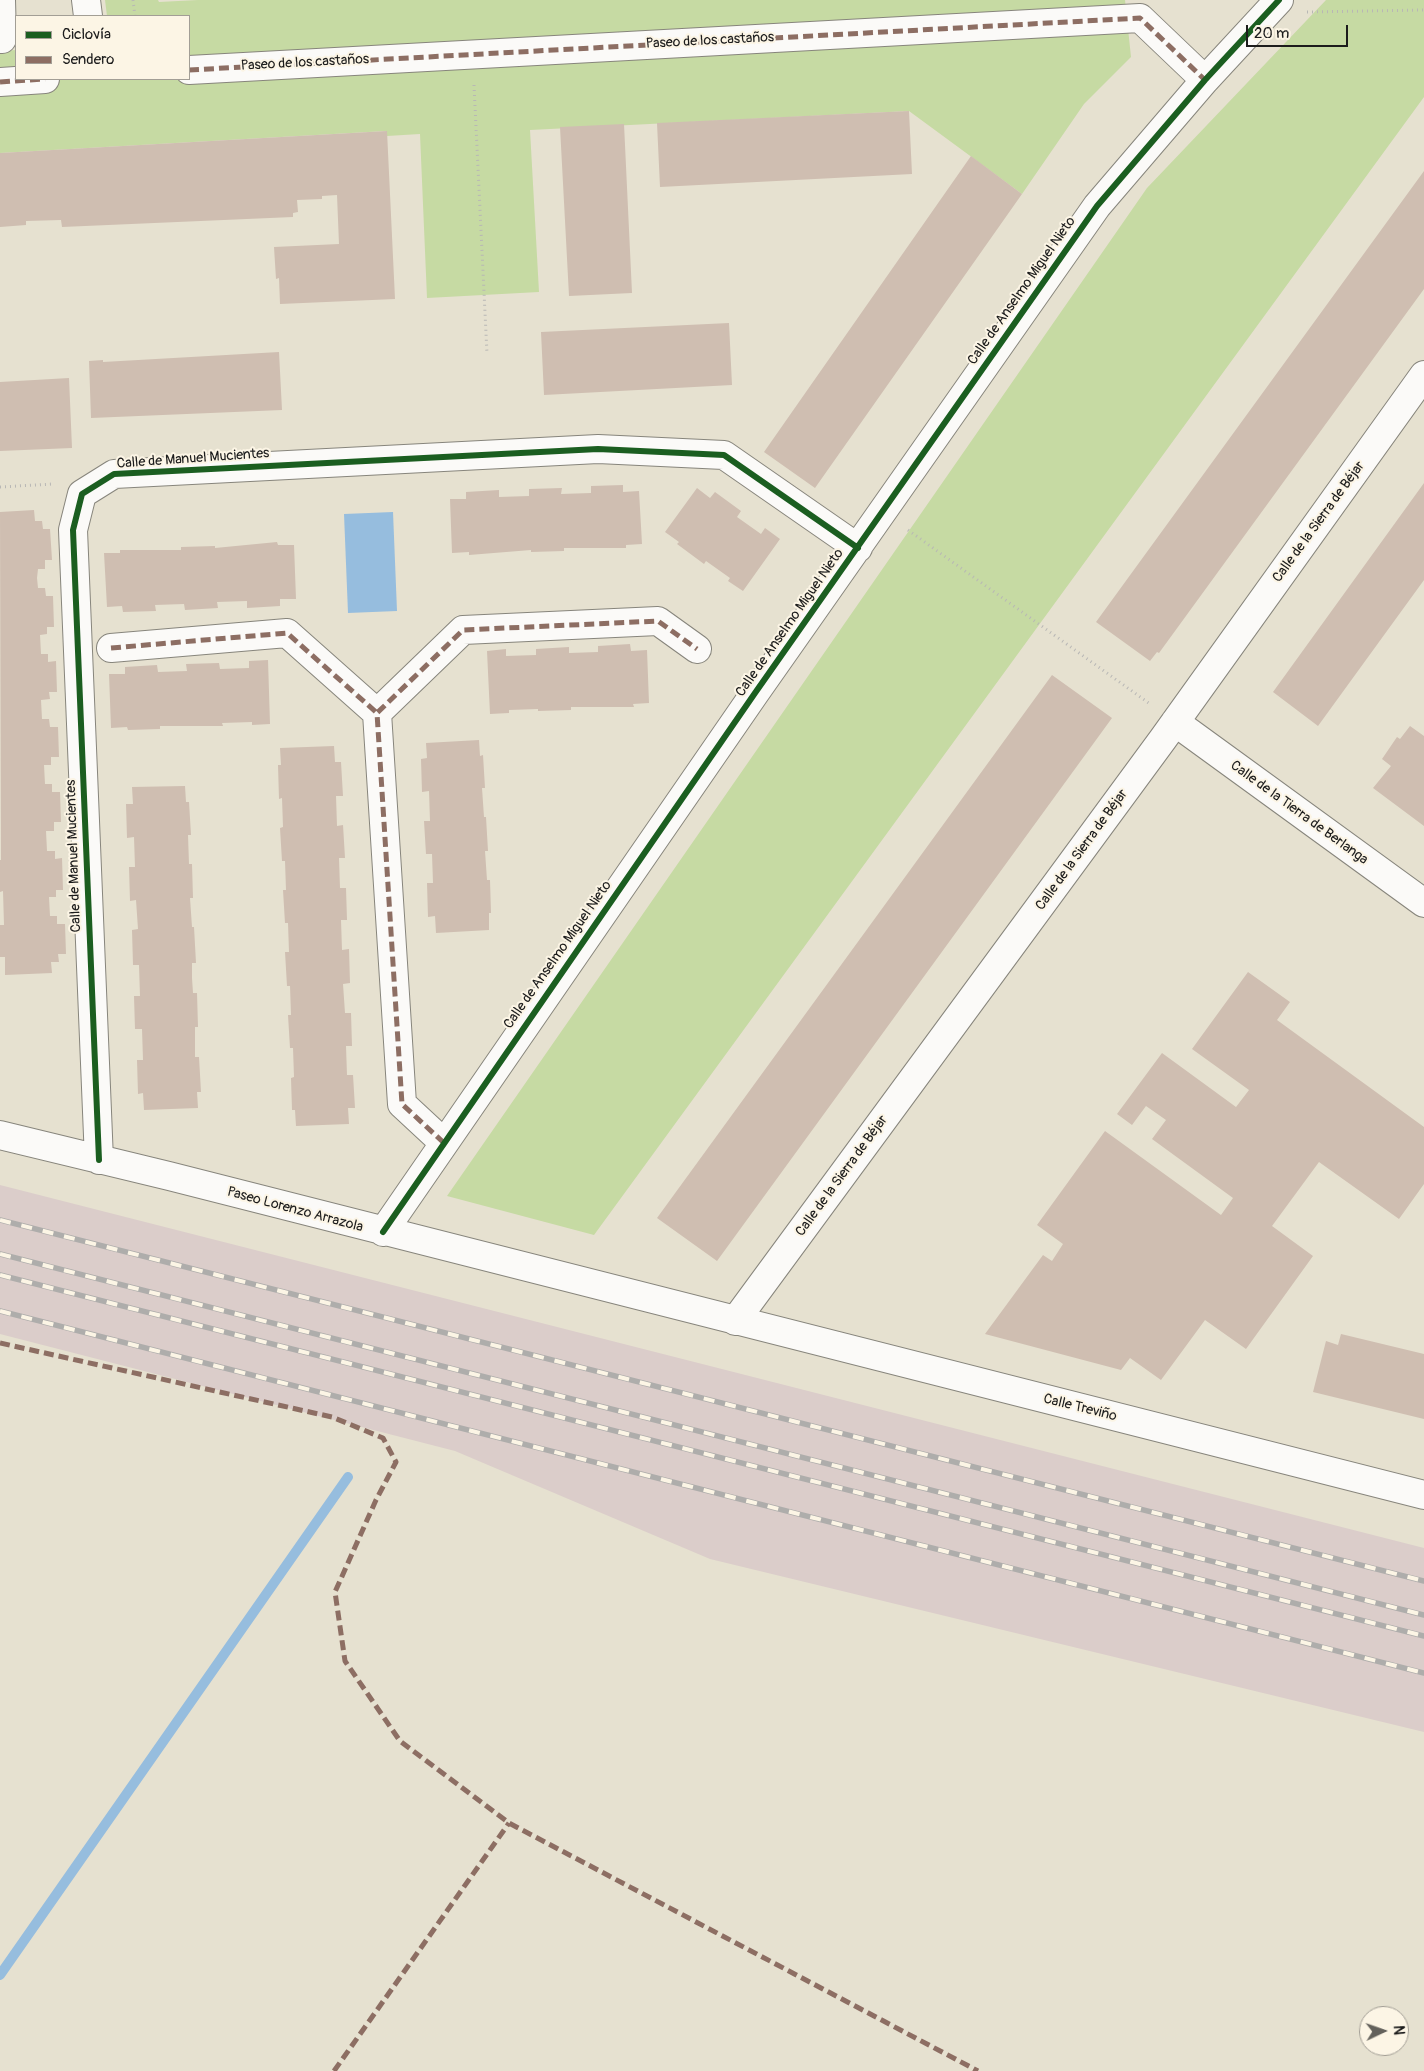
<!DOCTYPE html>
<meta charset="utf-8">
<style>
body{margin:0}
#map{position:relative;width:1424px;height:2071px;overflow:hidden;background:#e6e1d0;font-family:Pangolin,sans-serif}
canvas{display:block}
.legend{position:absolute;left:15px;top:15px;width:175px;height:65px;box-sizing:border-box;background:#fcf5e5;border:1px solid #a29e95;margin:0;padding:6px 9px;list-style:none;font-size:15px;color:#1c1c1c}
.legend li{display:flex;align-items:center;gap:10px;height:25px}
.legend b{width:25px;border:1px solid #a29e95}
.north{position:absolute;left:1359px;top:2006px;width:50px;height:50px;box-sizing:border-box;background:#fcf5e5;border:1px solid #a29e95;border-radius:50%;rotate:87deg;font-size:14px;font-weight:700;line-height:20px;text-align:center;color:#1c1c1c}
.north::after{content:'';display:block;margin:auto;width:18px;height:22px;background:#63615b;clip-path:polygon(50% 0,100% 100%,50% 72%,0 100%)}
.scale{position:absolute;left:1246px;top:25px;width:102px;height:22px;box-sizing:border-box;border:2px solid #1c1c1c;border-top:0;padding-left:6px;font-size:15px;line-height:18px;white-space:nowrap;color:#1c1c1c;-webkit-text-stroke:4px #fcf5e5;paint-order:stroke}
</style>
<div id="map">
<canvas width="1424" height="2071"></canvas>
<ul class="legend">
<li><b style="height:6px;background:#1b5e20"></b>Ciclovía</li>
<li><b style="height:6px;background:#8d6e63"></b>Sendero</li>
</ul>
<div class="north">N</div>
<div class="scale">20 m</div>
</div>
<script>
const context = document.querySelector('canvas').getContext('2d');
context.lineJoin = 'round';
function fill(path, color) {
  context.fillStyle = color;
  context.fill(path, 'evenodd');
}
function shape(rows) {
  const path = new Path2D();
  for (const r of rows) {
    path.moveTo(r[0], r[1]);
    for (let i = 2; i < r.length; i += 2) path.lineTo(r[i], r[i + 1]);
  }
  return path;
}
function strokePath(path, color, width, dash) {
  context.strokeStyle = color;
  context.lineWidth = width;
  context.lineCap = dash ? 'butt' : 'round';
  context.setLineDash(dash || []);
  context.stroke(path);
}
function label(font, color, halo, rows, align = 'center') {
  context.font = font + ' Pangolin,sans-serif';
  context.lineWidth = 4;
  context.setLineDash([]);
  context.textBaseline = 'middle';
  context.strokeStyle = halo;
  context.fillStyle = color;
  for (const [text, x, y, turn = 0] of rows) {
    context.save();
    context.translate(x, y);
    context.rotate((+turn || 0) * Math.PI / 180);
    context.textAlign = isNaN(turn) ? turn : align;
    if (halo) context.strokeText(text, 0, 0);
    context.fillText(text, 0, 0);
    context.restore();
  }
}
fill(shape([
 [0,1185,1424,1548,1424,1732,710,1559,455,1451,0,1334]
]), '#dbcdca');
fill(shape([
 [105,0,158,0,159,2,198,0,1125,0,1131,57,1084,104,1022,194,909,111,530,130,539,292,427,298,420,134,387,136,386,131,0,153,0,51,16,50,16,79,189,79,189,16,107,16],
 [1326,0,1424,0,1424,97,594,1235,447,1196,1147,188]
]), '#c6daa3');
fill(shape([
 [393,512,397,611,348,613,344,514]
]), '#96bdde');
strokePath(shape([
 [0,1975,348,1477]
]), '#96bdde', 10);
fill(shape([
 [909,111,912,174,660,187,657,123],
 [624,124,632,293,569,296,560,127],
 [387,131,395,299,280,304,279,278,276,279,274,247,339,244,337,195,322,196,322,199,297,200,298,212,293,213,293,217,62,227,61,220,26,221,26,225,0,227,0,153],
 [971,156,1022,194,815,488,764,452],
 [1424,171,1424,289,1159,653,1157,652,1150,661,1096,622],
 [729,323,732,385,544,395,541,332],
 [279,352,282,410,91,418,89,361,103,360,103,362],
 [69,378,72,448,0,451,0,382],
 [1424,483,1424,580,1318,726,1273,692],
 [623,485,623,492,639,491,642,544,626,545,626,548,564,548,564,551,531,552,531,550,469,555,469,552,452,553,450,499,466,499,466,492,499,490,499,497,529,496,529,489,562,488,561,494,591,493,591,486],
 [697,488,710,498,715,492,741,511,737,517,761,534,765,528,780,539,743,591,728,581,730,578,706,561,704,564,677,544,679,542,665,532],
 [34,510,35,521,42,521,43,529,50,529,52,560,45,560,45,569,38,569,37,578,38,588,45,588,46,596,53,596,54,627,47,627,47,634,40,635,41,654,48,654,48,662,56,661,57,692,49,692,50,699,41,700,42,719,49,719,50,727,58,727,59,757,51,757,51,765,44,765,45,784,52,784,52,792,60,792,61,822,54,822,54,831,46,831,47,851,55,851,55,859,62,858,63,890,56,890,56,897,49,897,50,916,57,916,57,924,65,924,66,954,58,954,59,962,51,962,52,973,5,975,5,957,0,957,0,925,4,925,3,891,0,892,0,860,1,860,0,512],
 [277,542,278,545,294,545,296,599,280,599,280,606,247,608,247,601,217,602,218,608,185,610,184,604,155,605,156,611,123,612,122,606,107,607,104,553,120,553,120,550,181,550,181,547,215,546,215,548],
 [630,644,631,651,647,650,649,703,633,704,634,707,571,707,571,710,538,711,538,709,509,710,509,713,490,714,487,651,506,649,506,656,536,655,536,649,569,647,569,653,598,652,598,646],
 [268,660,270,724,252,725,252,722,222,723,223,726,160,726,160,729,128,730,127,727,111,728,109,674,125,674,125,667,157,665,158,672,187,671,186,664,219,663,220,669,249,668,249,661],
 [1052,675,1112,718,717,1261,657,1218],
 [1410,726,1424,736,1424,826,1373,788,1391,766,1382,759,1397,737,1400,739],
 [479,740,480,756,483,755,485,788,482,788,484,817,486,817,488,851,485,851,487,880,490,880,491,913,489,913,489,930,436,933,435,916,428,917,427,883,433,883,432,854,426,854,424,821,430,821,429,791,422,792,421,759,427,758,426,743],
 [334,746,335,762,341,762,343,796,336,796,337,826,343,825,345,858,339,858,340,888,346,888,347,920,341,920,342,950,349,949,350,983,343,984,345,1013,351,1013,352,1046,346,1046,347,1075,353,1075,355,1108,348,1108,349,1124,296,1126,295,1110,292,1110,291,1078,294,1077,293,1048,290,1048,288,1015,291,1015,290,986,287,986,285,952,289,952,288,923,285,923,283,890,286,890,285,861,282,861,280,828,283,827,282,798,279,799,278,765,281,765,280,748],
 [185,786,186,802,189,802,191,835,188,835,189,864,192,864,193,898,190,898,192,927,194,927,196,963,192,963,192,978,193,993,197,993,198,1027,195,1027,195,1057,199,1057,201,1092,197,1092,198,1108,144,1110,143,1093,138,1094,137,1060,143,1060,142,1029,135,1029,134,996,140,996,139,965,133,965,132,930,138,929,136,900,130,901,129,867,135,867,134,837,127,838,126,804,133,804,132,787],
 [1248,972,1290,1002,1277,1020,1424,1127,1424,1184,1399,1219,1319,1162,1272,1226,1313,1256,1246,1349,1205,1320,1161,1380,1130,1358,1121,1370,985,1334,1043,1255,1052,1261,1063,1244,1037,1225,1105,1131,1221,1215,1233,1198,1152,1139,1166,1120,1146,1106,1132,1125,1117,1114,1162,1053,1236,1107,1249,1090,1192,1049],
 [1341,1334,1424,1354,1424,1419,1313,1392,1326,1341,1338,1345]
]), '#cfbeb1');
const minor = shape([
 [1,0,2,39],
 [86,0,88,16],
 [189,70,1140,18,1205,80],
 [0,82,45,79],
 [111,648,287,633,377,713],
 [1175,722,1424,903],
 [0,1135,169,1176,1424,1495],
 [444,1143,402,1104,377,713,463,630,658,621,697,649],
 [99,1160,73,530,82,494,114,474,598,449,724,455,858,548],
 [383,1232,755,693,1097,206,1205,80,1279,0],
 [735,1321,1163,739,1424,375]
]);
strokePath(minor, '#87857c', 30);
strokePath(shape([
 [133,0,135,16],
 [1307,12,1424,10],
 [474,85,487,354],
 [0,487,53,484],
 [908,530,1150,704]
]), '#b8b7b5', 3, [1, 4]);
strokePath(minor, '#fbfaf8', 28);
const rail = shape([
 [0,1220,1424,1581],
 [0,1254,1424,1615],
 [0,1275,1424,1636],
 [0,1311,1424,1673]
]);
strokePath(rail, '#aeadab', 5.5);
strokePath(rail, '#fcf5e5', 4, [11]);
strokePath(shape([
 [189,70,1140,18,1205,80],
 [0,82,45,79],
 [111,648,287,633,377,713],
 [444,1143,402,1104,377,713,463,630,658,621,697,649],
 [0,1343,332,1417,383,1438,396,1462,376,1500,335,1592,345,1661,400,1741,509,1823,978,2071],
 [334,2071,509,1823]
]), '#8d6e63', 5, [10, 5]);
strokePath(shape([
 [99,1160,73,530,82,494,114,474,598,449,724,455,858,548],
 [383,1232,755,693,1097,206,1205,80,1279,0]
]), '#1b5e20', 6);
label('14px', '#1c1c1c', '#fcf5e5', [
 ["Paseo de los castaños",710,41,-3],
 ["Paseo de los castaños",305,63,-3],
 ["Calle de Anselmo Miguel Nieto",1022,291,-55],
 ["Calle de Manuel Mucientes",193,459,-4],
 ["Calle de la Sierra de Béjar",1319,522,-54],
 ["Calle de Anselmo Miguel Nieto",790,623,-55],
 ["Calle de la Tierra de Berlanga",1299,813,36],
 ["Calle de la Sierra de Béjar",1082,850,-54],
 ["Calle de Manuel Mucientes",74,856,-92],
 ["Calle de Anselmo Miguel Nieto",558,955,-55],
 ["Calle de la Sierra de Béjar",842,1176,-54],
 ["Paseo Lorenzo Arrazola",295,1210,15],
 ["Calle Treviño",1080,1408,14]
]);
</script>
